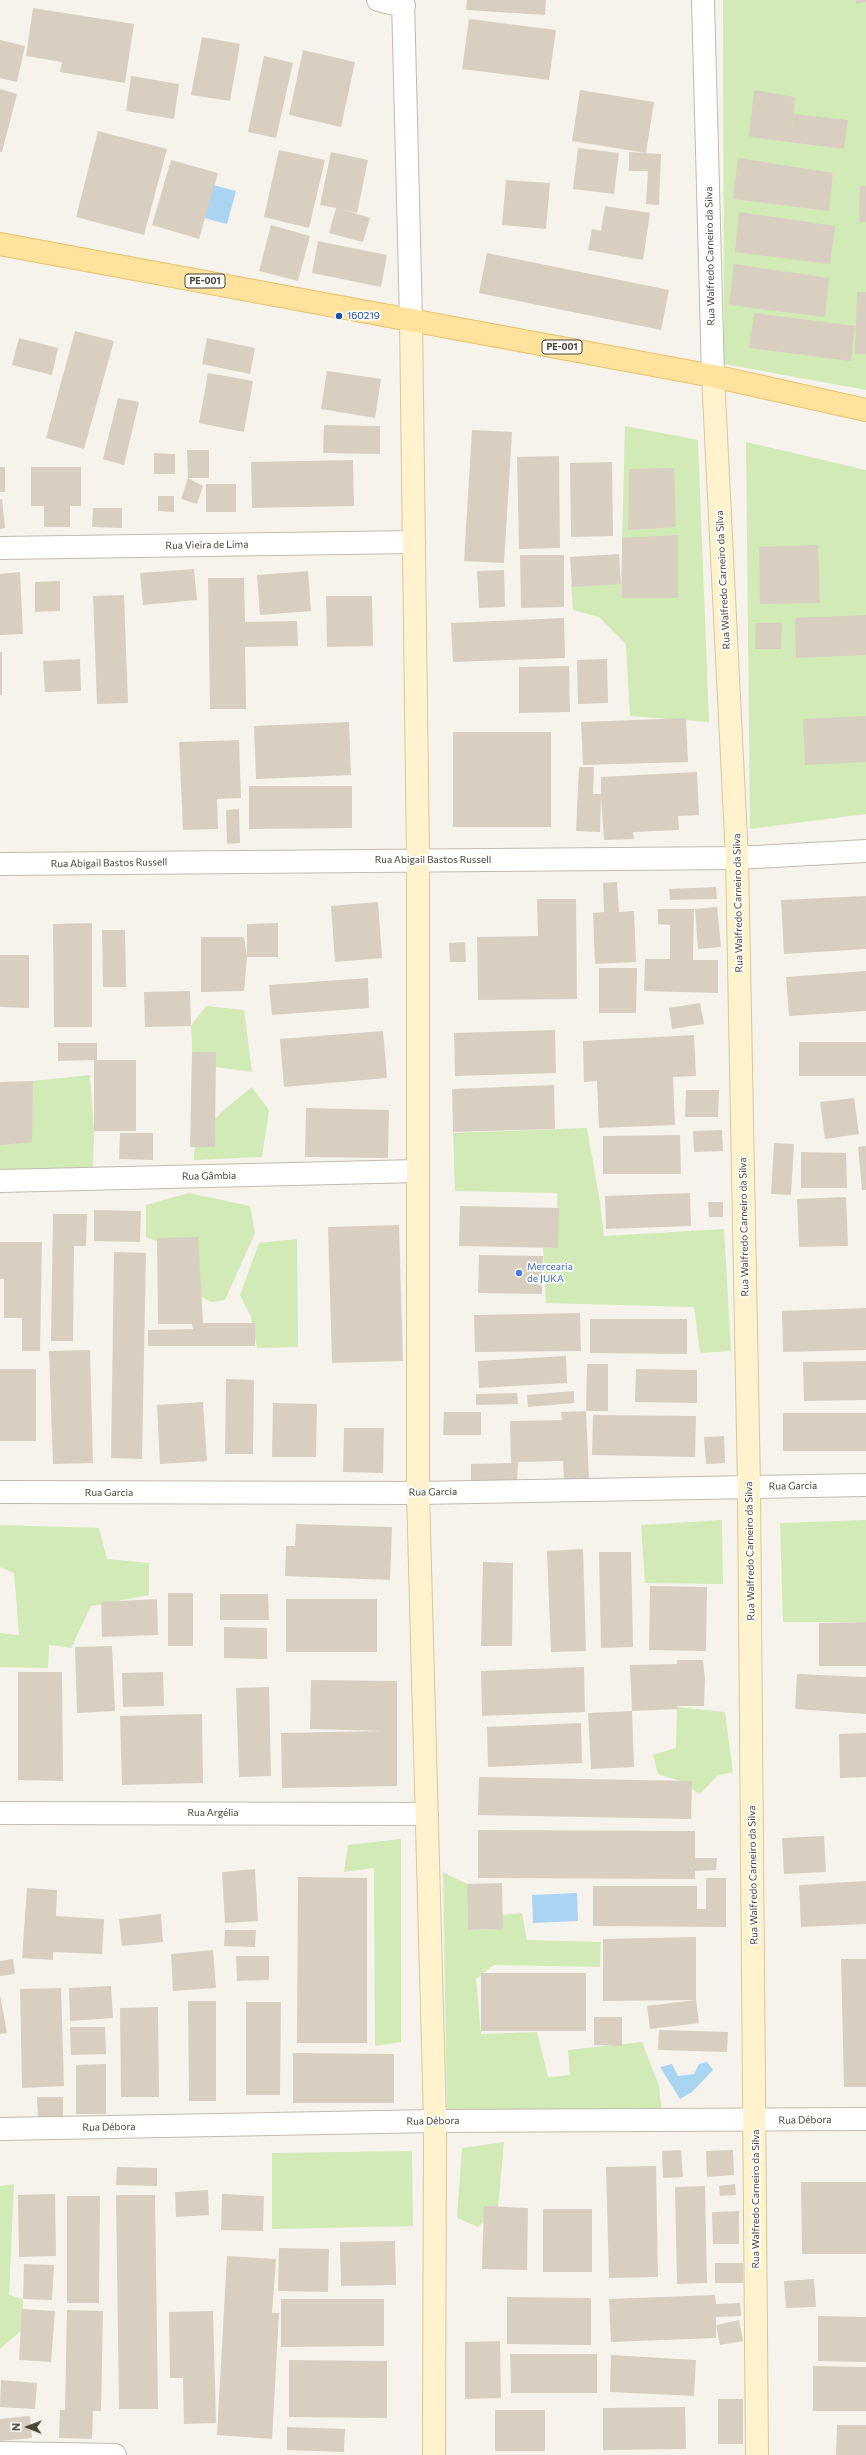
<!DOCTYPE html>
<meta charset="utf-8">
<style>
body{margin:0}
#map{position:relative;width:866px;height:2455px;overflow:hidden;background:#f6f3ec;font-family:Commissioner,sans-serif}
canvas{display:block}
.north{position:absolute;left:8px;top:2407px;width:40px;height:40px;-webkit-text-stroke:3px #fff;paint-order:stroke;rotate:271deg;font-size:11px;font-weight:700;line-height:16px;text-align:center;color:#4b4439}
.north::after{content:'';display:block;margin:auto;width:14px;height:18px;background:#4b4439;clip-path:polygon(50% 0,100% 100%,50% 72%,0 100%)}
</style>
<div id="map">
<canvas width="866" height="2455"></canvas>
<div class="north">N</div>
</div>
<script>
const context = document.querySelector('canvas').getContext('2d');
context.lineJoin = 'round';
function fill(path, color) {
  context.fillStyle = color;
  context.fill(path, 'evenodd');
}
function shape(rows) {
  const path = new Path2D();
  for (const r of rows) {
    path.moveTo(r[0], r[1]);
    for (let i = 2; i < r.length; i += 2) path.lineTo(r[i], r[i + 1]);
  }
  return path;
}
function strokePath(path, color, width, dash) {
  context.strokeStyle = color;
  context.lineWidth = width;
  context.lineCap = dash ? 'butt' : 'round';
  context.setLineDash(dash || []);
  context.stroke(path);
}
function label(font, color, halo, rows, align = 'center') {
  context.font = font + ' Commissioner,sans-serif';
  context.lineWidth = 3.5;
  context.setLineDash([]);
  context.textBaseline = 'middle';
  context.strokeStyle = halo;
  context.fillStyle = color;
  for (const [text, x, y, turn = 0] of rows) {
    context.save();
    context.translate(x, y);
    context.rotate((+turn || 0) * Math.PI / 180);
    context.textAlign = isNaN(turn) ? turn : align;
    if (halo) context.strokeText(text, 0, 0);
    context.fillText(text, 0, 0);
    context.restore();
  }
}
fill(shape([
 [723,0,866,0,866,390,724,364],
 [625,426,698,440,709,722,630,716,626,644,599,617,573,610,571,584,621,584],
 [746,442,866,470,866,814,750,829],
 [206,1006,244,1010,252,1072,193,1064,191,1026],
 [90,1075,94,1131,93,1168,0,1171,0,1145,33,1081],
 [252,1087,269,1110,262,1157,194,1160,195,1139,225,1109],
 [587,1128,600,1202,604,1236,724,1229,731,1351,700,1353,694,1307,546,1303,543,1248,558,1248,557,1193,455,1191,453,1133],
 [189,1193,250,1206,255,1233,225,1300,211,1302,190,1291,189,1254,146,1237,146,1205],
 [297,1239,298,1347,257,1348,251,1317,240,1295,259,1243],
 [722,1520,723,1584,645,1583,641,1525],
 [866,1520,866,1622,783,1622,780,1523],
 [0,1525,99,1528,107,1559,149,1563,149,1595,91,1606,71,1648,49,1645,48,1668,0,1667,0,1633,19,1635,14,1573,0,1567],
 [677,1707,725,1712,733,1773,718,1775,700,1794,680,1781,658,1774,653,1755,676,1748],
 [401,1839,401,2042,375,2046,374,1868,344,1872,348,1845],
 [443,1872,467,1884,468,1930,502,1929,500,1915,522,1913,527,1940,601,1942,600,1967,494,1965,476,1979,481,2034,537,2032,548,2077,570,2075,568,2050,642,2042,659,2086,662,2113,447,2113],
 [504,2142,498,2208,478,2227,457,2218,462,2148],
 [412,2151,413,2226,272,2229,272,2153],
 [14,2184,9,2295,23,2299,22,2330,0,2349,0,2186]
]), '#d2eab5');
fill(shape([
 [213,185,236,191,227,224,204,218],
 [577,1893,578,1921,533,1923,532,1895],
 [707,2062,713,2070,692,2092,680,2099,660,2067,672,2064,678,2076,694,2074,699,2064]
]), '#a9d4f2');
fill(shape([
 [467,0,546,0,545,15,466,10],
 [856,0,866,0,866,2,856,4],
 [33,8,134,24,125,83,60,72,62,62,26,56],
 [469,19,556,30,549,80,462,69],
 [202,37,240,44,230,101,191,95],
 [0,40,25,46,17,82,0,78],
 [303,50,355,62,341,127,289,115],
 [264,56,293,63,276,138,248,132],
 [131,76,179,84,174,119,126,111],
 [0,89,17,94,2,152,0,152],
 [580,90,654,102,646,153,572,141],
 [754,90,795,97,792,132,794,114,848,120,844,149,749,137],
 [98,131,167,149,144,235,76,217],
 [578,148,619,153,614,194,573,189],
 [279,150,325,160,309,228,264,217],
 [331,152,368,160,357,213,341,209,370,218,363,242,329,233,336,208,320,205],
 [629,152,661,154,659,205,646,204,648,171,629,171],
 [738,158,833,173,829,211,733,199],
 [171,160,218,173,199,239,152,225],
 [506,180,550,183,546,229,502,225],
 [860,186,866,186,866,222,859,222],
 [605,206,650,213,643,260,588,250,592,229,601,231],
 [739,212,835,226,830,264,735,252],
 [271,225,310,236,298,281,259,271],
 [318,241,387,255,381,287,312,273],
 [487,253,669,290,661,330,479,293],
 [734,264,829,278,825,317,729,305],
 [857,292,866,292,866,354,855,354],
 [754,313,855,326,851,361,749,348],
 [75,331,114,341,84,449,46,438],
 [19,338,58,348,52,375,12,365],
 [207,338,255,348,250,374,202,364],
 [327,371,381,379,375,418,321,409],
 [208,373,253,381,244,432,199,423],
 [118,398,139,402,124,465,103,459],
 [324,425,380,426,380,454,323,453],
 [472,430,512,432,504,563,464,561],
 [187,450,209,450,209,478,188,478,203,486,197,504,181,499,188,478],
 [154,453,175,454,175,474,154,474],
 [559,456,560,548,519,549,517,457],
 [353,460,354,506,252,508,251,462],
 [612,462,613,536,571,537,570,463],
 [0,467,5,467,5,492,0,492],
 [31,467,81,467,81,506,70,506,70,527,44,527,44,506,31,506],
 [674,468,676,527,628,530,629,469],
 [206,484,236,484,236,512,206,512],
 [158,496,174,496,174,512,158,511],
 [0,499,2,499,5,528,0,529],
 [93,508,122,508,122,528,92,527],
 [678,535,678,598,622,598,622,538],
 [818,545,820,603,760,604,759,547],
 [619,554,621,584,572,587,570,557],
 [520,555,564,555,564,607,521,608],
 [194,569,197,600,143,605,140,573],
 [504,570,505,607,479,608,477,571],
 [308,571,311,611,260,615,257,575],
 [20,572,23,634,0,635,0,574],
 [208,578,244,578,245,622,297,621,298,646,245,647,246,709,210,709],
 [60,581,60,611,35,612,35,582],
 [124,595,128,703,97,704,93,596],
 [326,596,372,596,373,646,327,647],
 [866,615,866,655,796,658,795,618],
 [564,618,565,658,453,662,451,623],
 [756,623,782,623,781,649,755,649],
 [0,652,2,652,2,695,0,695],
 [80,659,81,691,45,692,43,661],
 [607,659,608,703,578,704,577,660],
 [569,666,570,712,519,713,519,667],
 [866,716,866,762,805,765,803,719],
 [686,718,688,762,583,765,581,722],
 [349,722,351,775,256,779,254,726],
 [453,732,551,732,551,827,453,827],
 [239,740,241,798,217,799,218,829,183,830,179,742],
 [579,767,594,767,593,794,601,794,601,777,697,772,699,815,678,816,679,830,633,832,634,839,604,840,601,796,600,832,576,831],
 [249,786,352,786,352,828,249,829],
 [239,809,240,843,227,844,226,810],
 [617,882,619,912,634,911,636,962,595,964,593,913,604,912,603,883],
 [716,887,717,899,670,900,669,889],
 [866,896,866,949,784,954,781,900],
 [537,899,576,899,577,999,478,1000,477,937,538,936],
 [378,902,382,958,335,962,331,906],
 [717,907,721,947,698,949,695,909],
 [658,909,694,909,693,960,718,960,718,993,644,991,645,959,670,959,670,925,658,924],
 [92,923,92,1027,54,1027,53,924],
 [278,923,278,957,247,957,247,924],
 [102,930,125,930,126,987,103,987],
 [201,937,244,937,247,957,244,991,201,992],
 [465,942,466,962,450,962,449,943],
 [0,955,29,955,29,1008,0,1007],
 [599,968,637,968,636,1013,599,1013],
 [866,971,866,1011,789,1016,786,977],
 [368,978,369,1008,272,1015,269,985],
 [190,991,191,1026,145,1027,144,992],
 [700,1003,704,1024,672,1029,669,1008],
 [555,1030,556,1073,455,1076,454,1033],
 [383,1031,387,1078,284,1087,280,1039],
 [694,1035,696,1076,673,1077,675,1125,599,1128,597,1081,584,1082,583,1041],
 [799,1042,866,1042,866,1076,799,1076],
 [58,1043,97,1043,97,1060,136,1060,136,1131,94,1131,94,1060,58,1061],
 [192,1052,216,1052,215,1147,190,1147],
 [33,1081,32,1142,0,1145,0,1082],
 [554,1085,555,1129,453,1132,452,1089],
 [686,1090,719,1090,718,1117,685,1117],
 [854,1098,859,1134,825,1139,820,1102],
 [306,1108,389,1110,388,1158,305,1157],
 [722,1130,723,1151,694,1152,693,1131],
 [120,1133,153,1133,153,1160,119,1159],
 [680,1135,681,1174,603,1174,603,1136],
 [774,1143,794,1144,791,1195,771,1194],
 [866,1146,866,1190,862,1190,858,1147],
 [801,1152,846,1153,847,1188,801,1188],
 [690,1193,691,1226,606,1229,605,1196],
 [846,1197,848,1246,799,1247,797,1199],
 [708,1202,723,1202,723,1217,709,1217],
 [460,1206,559,1208,558,1248,459,1246],
 [94,1210,141,1211,140,1242,94,1241],
 [53,1214,87,1214,86,1246,74,1246,73,1341,51,1341],
 [399,1225,403,1361,332,1363,328,1227],
 [198,1237,203,1323,255,1323,255,1346,148,1346,148,1330,193,1329,192,1324,197,1324,158,1324,157,1238],
 [0,1242,42,1242,40,1351,22,1351,22,1318,4,1318,4,1279,0,1279],
 [114,1252,146,1253,142,1459,111,1458],
 [479,1255,543,1256,542,1294,478,1293],
 [866,1308,866,1350,783,1352,782,1311],
 [580,1313,581,1351,475,1352,474,1315],
 [590,1319,687,1319,687,1354,590,1353],
 [90,1350,93,1463,53,1464,49,1351],
 [566,1356,567,1383,479,1388,478,1361],
 [866,1361,866,1400,804,1401,803,1362],
 [587,1364,608,1364,608,1411,586,1411],
 [0,1369,36,1369,36,1441,0,1441],
 [636,1369,697,1370,697,1403,635,1402],
 [226,1379,254,1380,253,1454,225,1454],
 [574,1391,574,1403,528,1407,527,1395],
 [517,1393,518,1404,476,1405,476,1394],
 [203,1402,207,1461,160,1464,157,1405],
 [273,1403,317,1404,316,1457,272,1457],
 [586,1411,589,1479,564,1480,563,1461,518,1462,517,1480,471,1480,471,1464,511,1463,510,1421,562,1420,561,1412],
 [444,1412,481,1412,481,1435,443,1435],
 [783,1413,866,1413,866,1451,783,1451],
 [593,1415,696,1416,695,1457,592,1455],
 [344,1428,384,1428,383,1473,343,1472],
 [724,1436,725,1463,706,1464,704,1437],
 [296,1524,392,1527,390,1580,285,1576,286,1546,295,1546],
 [583,1549,586,1651,551,1652,547,1551],
 [599,1552,631,1552,633,1647,601,1648],
 [483,1562,513,1563,512,1646,481,1646],
 [650,1586,707,1587,706,1651,649,1650],
 [168,1593,193,1593,193,1646,168,1646],
 [220,1594,268,1594,269,1620,220,1620],
 [157,1599,158,1635,102,1637,101,1602],
 [286,1599,377,1599,377,1652,286,1652],
 [866,1622,866,1666,819,1666,819,1623],
 [224,1627,267,1628,267,1659,224,1658],
 [112,1646,115,1711,77,1713,75,1647],
 [677,1660,703,1660,705,1680,704,1706,677,1706,678,1709,632,1711,634,1767,591,1769,588,1713,632,1711,630,1665,677,1664],
 [584,1667,585,1712,482,1716,481,1671],
 [18,1672,62,1672,63,1781,18,1780],
 [163,1672,164,1706,123,1707,122,1673],
 [797,1674,866,1677,866,1714,795,1709],
 [311,1680,397,1681,397,1786,282,1788,281,1733,383,1731,310,1729],
 [269,1687,271,1776,239,1777,236,1688],
 [202,1714,203,1783,122,1785,120,1716],
 [581,1723,582,1763,488,1767,487,1727],
 [866,1733,866,1777,840,1778,839,1734],
 [479,1777,692,1781,691,1819,478,1815],
 [478,1830,695,1831,695,1858,717,1858,716,1870,695,1871,695,1879,478,1878],
 [824,1836,826,1872,784,1874,782,1838],
 [255,1869,258,1921,225,1923,222,1872],
 [298,1877,367,1878,367,2043,297,2043],
 [706,1878,726,1878,726,1927,593,1926,593,1886,697,1886,697,1909,706,1909],
 [866,1881,866,1924,801,1927,799,1885],
 [502,1883,503,1929,468,1930,467,1884],
 [27,1888,57,1890,56,1916,104,1919,102,1954,53,1952,53,1960,22,1958],
 [161,1914,163,1942,122,1946,119,1919],
 [225,1930,256,1930,255,1947,224,1946],
 [696,1937,696,2000,699,2023,650,2029,647,2006,696,2000,603,2001,603,1939],
 [213,1950,216,1988,173,1991,171,1954],
 [236,1956,269,1956,269,1980,237,1981],
 [13,1959,15,1974,0,1976,0,1961],
 [841,1959,866,1959,866,2087,844,2087],
 [481,1973,586,1973,586,2031,481,2031],
 [111,1986,113,2018,70,2021,69,1988],
 [61,1988,64,2086,22,2088,20,1989],
 [0,1995,7,2033,0,2034],
 [188,2001,216,2001,216,2101,189,2101],
 [246,2002,281,2002,280,2095,246,2095],
 [158,2007,159,2097,121,2097,120,2008],
 [594,2017,622,2017,622,2046,594,2045],
 [70,2027,105,2027,106,2054,71,2055],
 [659,2030,728,2032,727,2052,658,2050],
 [293,2053,394,2054,394,2103,293,2103],
 [106,2064,106,2114,76,2114,76,2065],
 [37,2097,63,2097,63,2119,38,2120],
 [681,2150,683,2177,663,2178,662,2151],
 [733,2150,734,2175,707,2177,706,2151],
 [656,2166,658,2277,609,2278,606,2167],
 [117,2167,157,2168,157,2186,116,2185],
 [801,2182,866,2182,866,2254,802,2254],
 [735,2184,736,2195,720,2196,719,2186],
 [705,2186,707,2283,677,2284,675,2187],
 [208,2190,209,2215,176,2217,175,2192],
 [55,2194,56,2256,19,2257,18,2195],
 [222,2194,264,2196,263,2231,221,2230],
 [116,2195,155,2195,158,2409,119,2409],
 [67,2196,100,2196,99,2303,67,2303],
 [484,2206,528,2208,527,2270,482,2269],
 [543,2209,592,2209,592,2272,543,2272],
 [739,2211,739,2244,713,2244,712,2212],
 [395,2241,396,2285,341,2286,340,2242],
 [279,2248,329,2249,328,2292,278,2291],
 [227,2256,276,2259,272,2313,279,2313,272,2439,217,2435],
 [715,2263,743,2263,743,2283,715,2283],
 [24,2264,54,2265,52,2300,23,2299],
 [814,2279,816,2307,786,2308,784,2281],
 [715,2295,716,2304,740,2303,741,2316,716,2317,716,2338,611,2342,609,2299],
 [507,2297,591,2298,591,2345,507,2344],
 [281,2299,384,2299,384,2346,281,2347],
 [22,2309,55,2311,51,2362,19,2360],
 [67,2310,103,2311,101,2411,93,2411,92,2439,59,2438,60,2410,65,2410],
 [213,2311,216,2423,184,2424,183,2378,170,2378,169,2312],
 [818,2316,866,2317,866,2362,818,2361],
 [739,2320,743,2341,720,2345,716,2325],
 [500,2341,501,2398,465,2399,465,2342],
 [510,2354,597,2354,597,2393,511,2393],
 [611,2355,696,2360,694,2396,610,2392],
 [289,2360,387,2361,387,2418,289,2417],
 [813,2366,866,2367,866,2411,813,2411],
 [1,2380,37,2383,35,2409,0,2407],
 [718,2399,743,2399,743,2444,718,2444],
 [685,2407,686,2449,603,2450,603,2408],
 [495,2410,545,2410,545,2451,495,2451],
 [30,2416,32,2438,0,2441,0,2419],
 [837,2425,866,2425,866,2455,836,2455],
 [287,2427,345,2429,344,2452,287,2450]
]), '#d8cfc1');
const minor = shape([
 [378,0,404,6],
 [403,0,411,319],
 [703,0,713,376],
 [0,548,414,542],
 [0,864,737,858,866,851],
 [0,1181,418,1171],
 [0,1492,418,1493,866,1485],
 [0,1813,427,1814],
 [0,2129,435,2121,866,2119],
 [0,2453,115,2455]
]);
const secondary = shape([
 [411,319,418,860,418,1493,435,2121,434,2455],
 [713,376,737,858,749,1487,757,2455]
]);
const primary = shape([
 [0,244,713,376,866,410]
]);
strokePath(minor, '#c2bbae', 24);
strokePath(secondary, '#d6c79b', 24);
strokePath(primary, '#e6c16a', 24);
strokePath(minor, '#fff', 22);
strokePath(secondary, '#fff3cd', 22);
strokePath(primary, '#ffe39c', 22);
for (const [x, y, r, color] of [
 [339,316,4,"#1a4fb4"],
 [519,1273,4,"#3f7fe0"]
]) {
  const dot = new Path2D();
  dot.arc(x, y, r, 0, 2 * Math.PI);
  context.fillStyle = color;
  context.fill(dot);
  strokePath(dot, '#fff', 1.5);
}
for (const [x, y, w] of [
 [205,281,40],
 [562,347,40]
]) {
  const box = new Path2D();
  box.roundRect(x - w / 2, y - 7, w, 14, 3);
  context.fillStyle = '#fff';
  context.fill(box);
  strokePath(box, '#4b4439', 1);
}
label('bold 9px', '#4b4439', null, [
 ["PE-001",205,281],
 ["PE-001",562,347]
]);
label('10px', '#4b4439', '#fff', [
 ["Rua Walfredo Carneiro da Silva",710,256,-91],
 ["Rua Vieira de Lima",207,545,-1],
 ["Rua Walfredo Carneiro da Silva",723,580,-93],
 ["Rua Abigail Bastos Russell",433,860],
 ["Rua Abigail Bastos Russell",109,863,-1],
 ["Rua Walfredo Carneiro da Silva",738,903,-91],
 ["Rua Gâmbia",209,1176,-1],
 ["Rua Walfredo Carneiro da Silva",744,1227,-91],
 ["Rua Garcia",793,1486,-1],
 ["Rua Garcia",433,1492,-1],
 ["Rua Garcia",109,1493],
 ["Rua Walfredo Carneiro da Silva",750,1551,-91],
 ["Rua Argélia",213,1813],
 ["Rua Walfredo Carneiro da Silva",753,1875,-91],
 ["Rua Débora",805,2120,-1],
 ["Rua Débora",433,2121,-1],
 ["Rua Débora",109,2127,-1],
 ["Rua Walfredo Carneiro da Silva",756,2199,-90]
]);
label('10px', '#164399', '#fff', [
 ["160219",347,316]
], 'left');
label('10px', '#366cbe', '#fff', [
 ["Mercearia",527,1267],
 ["de JUKA",527,1279]
], 'left');
</script>
